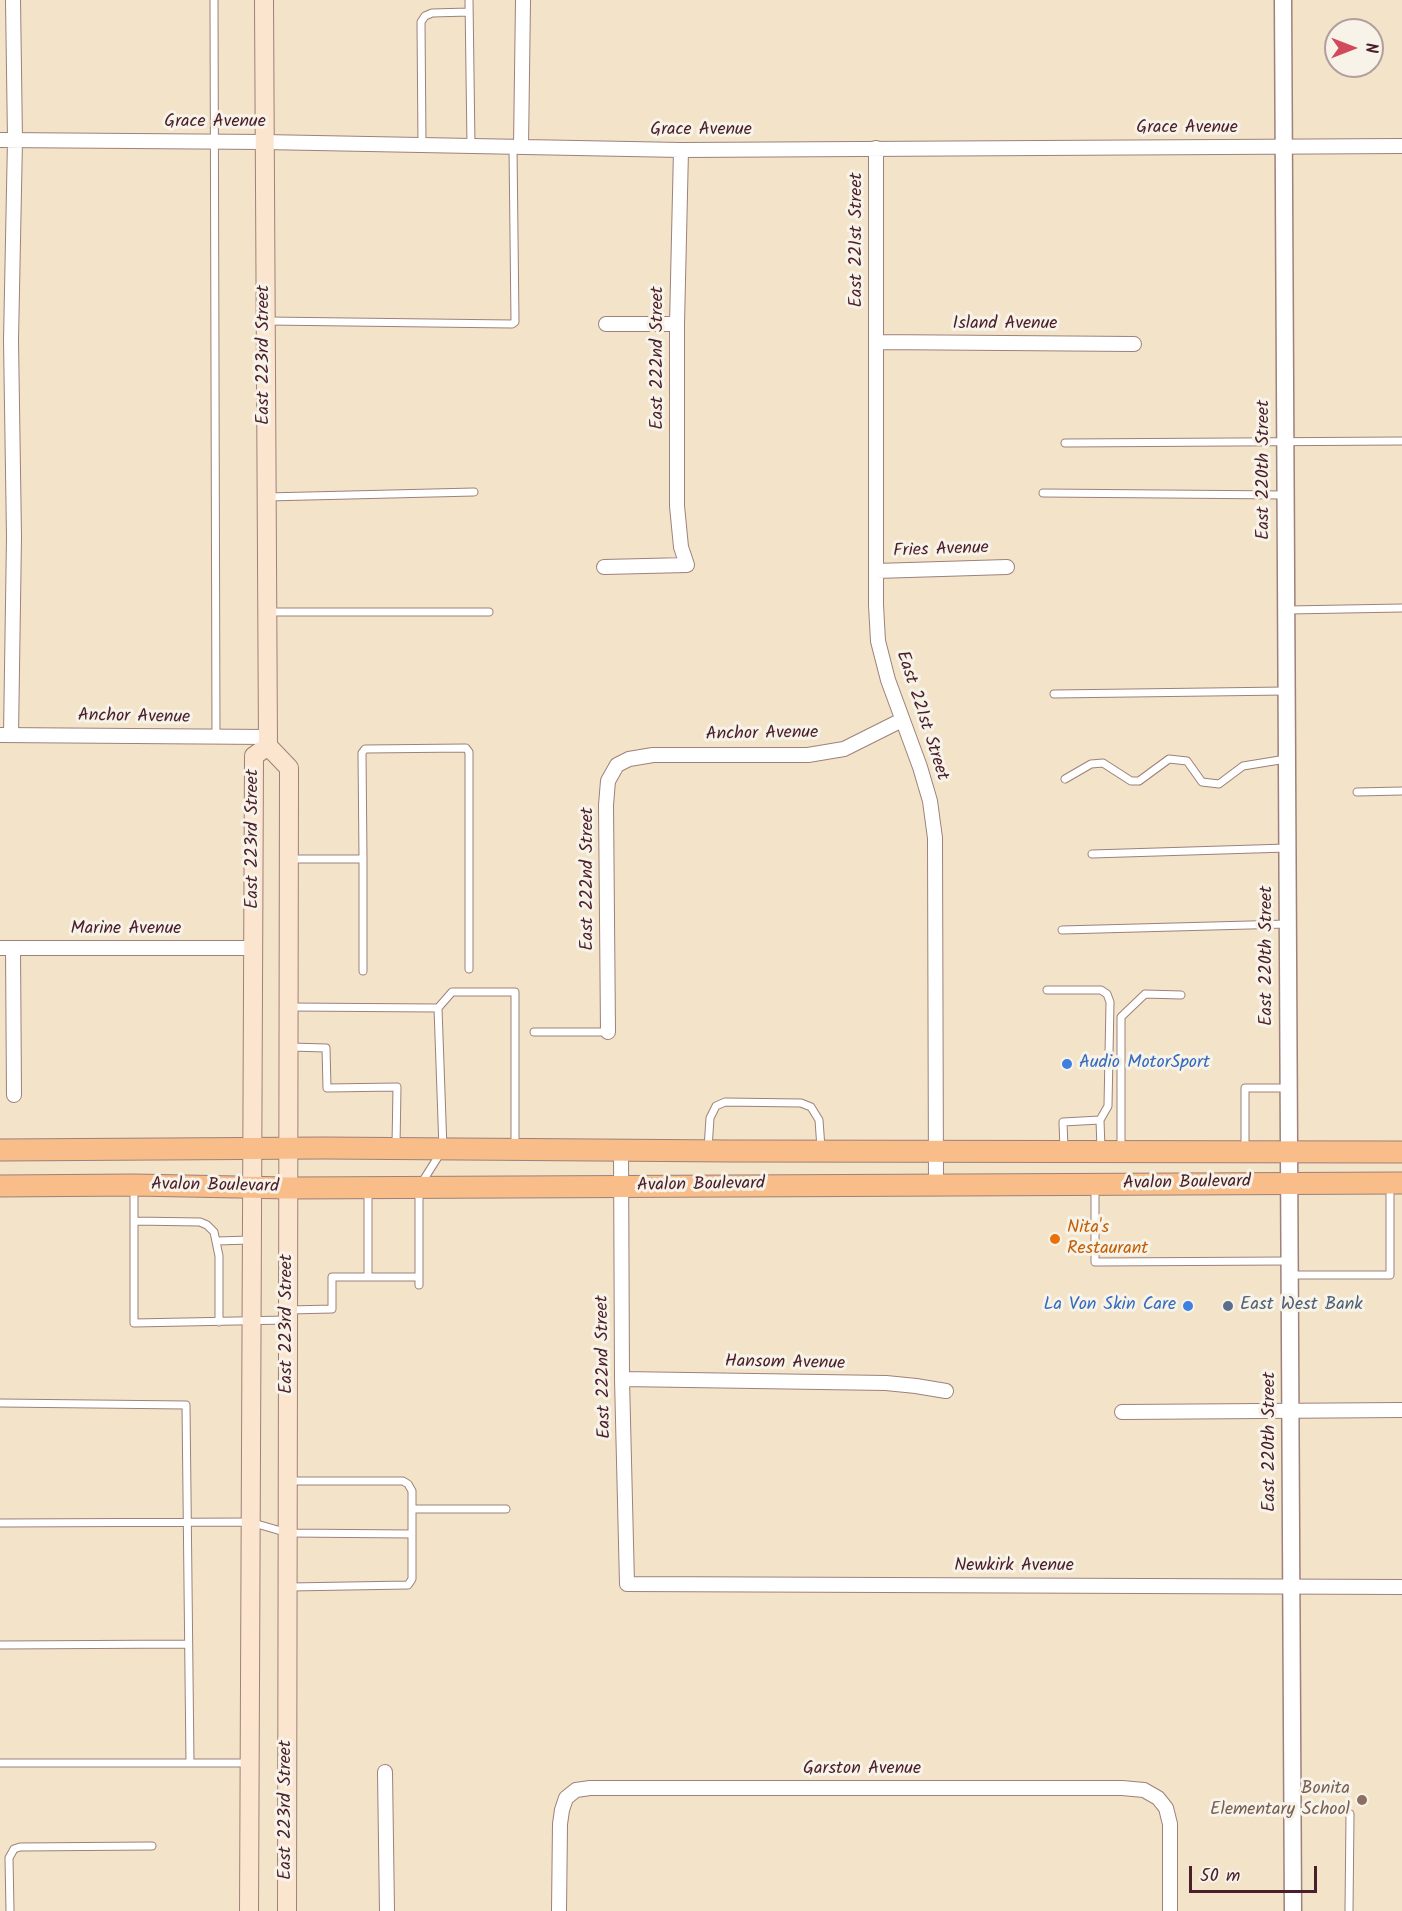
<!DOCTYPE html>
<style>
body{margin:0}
#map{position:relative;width:1402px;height:1911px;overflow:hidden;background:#f2e3c9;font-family:Kalam,sans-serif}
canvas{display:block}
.north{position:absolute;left:1324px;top:18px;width:60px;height:60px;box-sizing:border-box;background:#f7f3e8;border:2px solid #b29e9c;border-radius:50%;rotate:90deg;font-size:16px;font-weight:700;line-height:24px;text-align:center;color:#4a1f2b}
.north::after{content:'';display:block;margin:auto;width:21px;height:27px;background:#d1495b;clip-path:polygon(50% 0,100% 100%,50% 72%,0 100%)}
.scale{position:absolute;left:1189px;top:1866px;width:128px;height:27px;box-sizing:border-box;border:3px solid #4a1f2b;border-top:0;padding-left:8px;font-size:18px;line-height:21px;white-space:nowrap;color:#4a1f2b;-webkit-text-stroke:4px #f7f3e8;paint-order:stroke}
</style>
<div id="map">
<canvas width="1402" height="1911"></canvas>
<div class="north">N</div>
<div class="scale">50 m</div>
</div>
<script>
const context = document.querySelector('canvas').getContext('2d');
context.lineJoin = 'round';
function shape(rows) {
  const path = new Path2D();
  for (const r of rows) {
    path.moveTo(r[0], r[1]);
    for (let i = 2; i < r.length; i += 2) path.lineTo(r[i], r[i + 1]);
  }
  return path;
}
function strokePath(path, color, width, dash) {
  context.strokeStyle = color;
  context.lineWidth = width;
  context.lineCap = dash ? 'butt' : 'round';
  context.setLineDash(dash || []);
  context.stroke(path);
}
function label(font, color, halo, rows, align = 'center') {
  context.font = font + ' Kalam,sans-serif';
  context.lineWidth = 6;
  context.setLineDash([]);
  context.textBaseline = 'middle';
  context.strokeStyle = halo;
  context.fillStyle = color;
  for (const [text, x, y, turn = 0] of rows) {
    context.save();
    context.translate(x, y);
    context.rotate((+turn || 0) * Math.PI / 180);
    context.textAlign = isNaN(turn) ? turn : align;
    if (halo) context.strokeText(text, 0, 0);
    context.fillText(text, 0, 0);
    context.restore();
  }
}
const service = shape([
 [214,0,216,737],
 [469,0,471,146],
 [422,145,421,22,425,16,432,13,469,12],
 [267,321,512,324,515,322,513,147],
 [1065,443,1402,441],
 [1043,493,1285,495],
 [267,497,474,492],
 [1288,610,1402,608],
 [269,612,489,612],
 [1054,694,1286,691],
 [1065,779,1091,764,1103,763,1131,781,1139,781,1169,759,1187,761,1202,782,1219,784,1243,766,1286,759],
 [1357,792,1402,791],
 [1092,854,1287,848],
 [291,859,363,859,363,971],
 [363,859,362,753,365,749,466,748,469,752,469,969],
 [1062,930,1287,924],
 [1047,990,1101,990,1107,994,1110,1002,1108,1106,1100,1120,1101,1149],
 [289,1007,438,1008,452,992,515,992,515,1148],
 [534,1032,608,1032],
 [290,1047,326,1048,327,1088,397,1087,396,1146],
 [708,1148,710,1118,716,1106,725,1102,801,1103,811,1107,819,1120,821,1148],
 [1064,1149,1063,1122,1100,1120],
 [1121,1149,1121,1017,1145,994,1181,995],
 [1245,1150,1245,1088,1288,1088],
 [1095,1187,1095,1262,1288,1261],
 [134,1188,134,1323,286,1320],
 [134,1221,200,1222,207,1225,214,1232,219,1256,219,1322],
 [217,1241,250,1240],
 [1290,1275,1390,1275,1390,1187],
 [368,1277,368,1189],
 [419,1285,419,1187,443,1149,438,1008],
 [289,1310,332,1309,332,1277,419,1277],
 [0,1403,186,1405,190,1763],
 [288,1481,403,1481,408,1484,412,1491,412,1579,408,1585,290,1587],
 [412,1509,506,1509],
 [0,1523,250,1522,288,1533,412,1534],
 [0,1645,188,1644],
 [0,1763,247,1763],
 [10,1911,9,1858,14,1849,20,1847,152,1846],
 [1349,1911,1350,1814]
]);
const minor = shape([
 [0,140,264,142,681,150,1402,146],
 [521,147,523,0],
 [876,148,876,605,878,641,888,680,920,767,930,801,935,838,936,1187],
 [606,324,677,324],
 [876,342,1134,344],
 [604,567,687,565,681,547,677,506,677,324,681,150],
 [876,571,1007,567],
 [0,735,268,737],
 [11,735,14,537,11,340,15,140,13,0],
 [0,948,253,948],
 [13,948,14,1095],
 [608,1032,606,805,608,781,617,765,629,759,653,755,808,755,844,749,902,720],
 [621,1149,622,1379,627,1584,1402,1587],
 [622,1379,886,1383,916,1386,946,1391],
 [1122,1412,1402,1410],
 [385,1772,387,1911],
 [559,1911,560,1824,562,1810,566,1798,576,1790,590,1788,1122,1788,1144,1790,1158,1798,1166,1808,1170,1824,1170,1911]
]);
const tertiary = shape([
 [1283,0,1293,1911]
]);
const secondary = shape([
 [264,0,268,746,289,768,287,1911],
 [249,1911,254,756,268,746]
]);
const primary = shape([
 [0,1150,324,1148,731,1151,1402,1152],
 [0,1186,134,1185,289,1188,1402,1183]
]);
strokePath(service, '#9e817a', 9);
strokePath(minor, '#9e817a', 16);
strokePath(tertiary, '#9e817a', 19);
strokePath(secondary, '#9e817a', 20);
strokePath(primary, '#9e817a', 23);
strokePath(service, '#fff', 7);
strokePath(minor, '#fff', 14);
strokePath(tertiary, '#fff', 16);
strokePath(secondary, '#fce5cf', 18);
strokePath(primary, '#f8bd88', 21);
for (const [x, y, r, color] of [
 [1067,1064,6,"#3f7fe0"],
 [1055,1239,6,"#e8710a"],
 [1188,1306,6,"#3f7fe0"],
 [1228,1306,6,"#5c6f8a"],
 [1362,1800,6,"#8d6e63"]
]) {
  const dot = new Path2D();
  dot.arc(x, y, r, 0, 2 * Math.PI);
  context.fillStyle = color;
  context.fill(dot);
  strokePath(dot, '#f7f3e8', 2);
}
label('18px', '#4a1f2b', '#f7f3e8', [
 ["Grace Avenue",215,123],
 ["Grace Avenue",1187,129],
 ["Grace Avenue",701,131],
 ["East 221st Street",858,240,-90],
 ["Island Avenue",1005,325],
 ["East 223rd Street",265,355,-90],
 ["East 222nd Street",659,358,-90],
 ["East 220th Street",1265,470,-90],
 ["Fries Avenue",941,551,-2],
 ["East 221st Street",921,716,72],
 ["Anchor Avenue",134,718,1],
 ["Anchor Avenue",762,735,-1],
 ["East 223rd Street",254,839,-90],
 ["East 222nd Street",589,879,-90],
 ["Marine Avenue",126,930],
 ["East 220th Street",1268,956,-90],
 ["Avalon Boulevard",1187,1184,-1],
 ["Avalon Boulevard",701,1186,-1],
 ["Avalon Boulevard",215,1187,1],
 ["East 223rd Street",288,1324,-90],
 ["Hansom Avenue",785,1364,1],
 ["East 222nd Street",605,1367,-91],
 ["East 220th Street",1271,1442,-90],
 ["Newkirk Avenue",1014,1567],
 ["Garston Avenue",862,1770],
 ["East 223rd Street",287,1810,-90]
]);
label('18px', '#366cbe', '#f7f3e8', [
 ["Audio MotorSport",1079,1064],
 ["La Von Skin Care",1176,1306,"right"]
], 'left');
label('18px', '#c56008', '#f7f3e8', [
 ["Nita's",1067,1229],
 ["Restaurant",1067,1250]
], 'left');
label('18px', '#4e5e75', '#f7f3e8', [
 ["East West Bank",1240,1306]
], 'left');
label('18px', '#785e54', '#f7f3e8', [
 ["Bonita",1350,1790],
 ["Elementary School",1350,1811]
], 'right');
</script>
